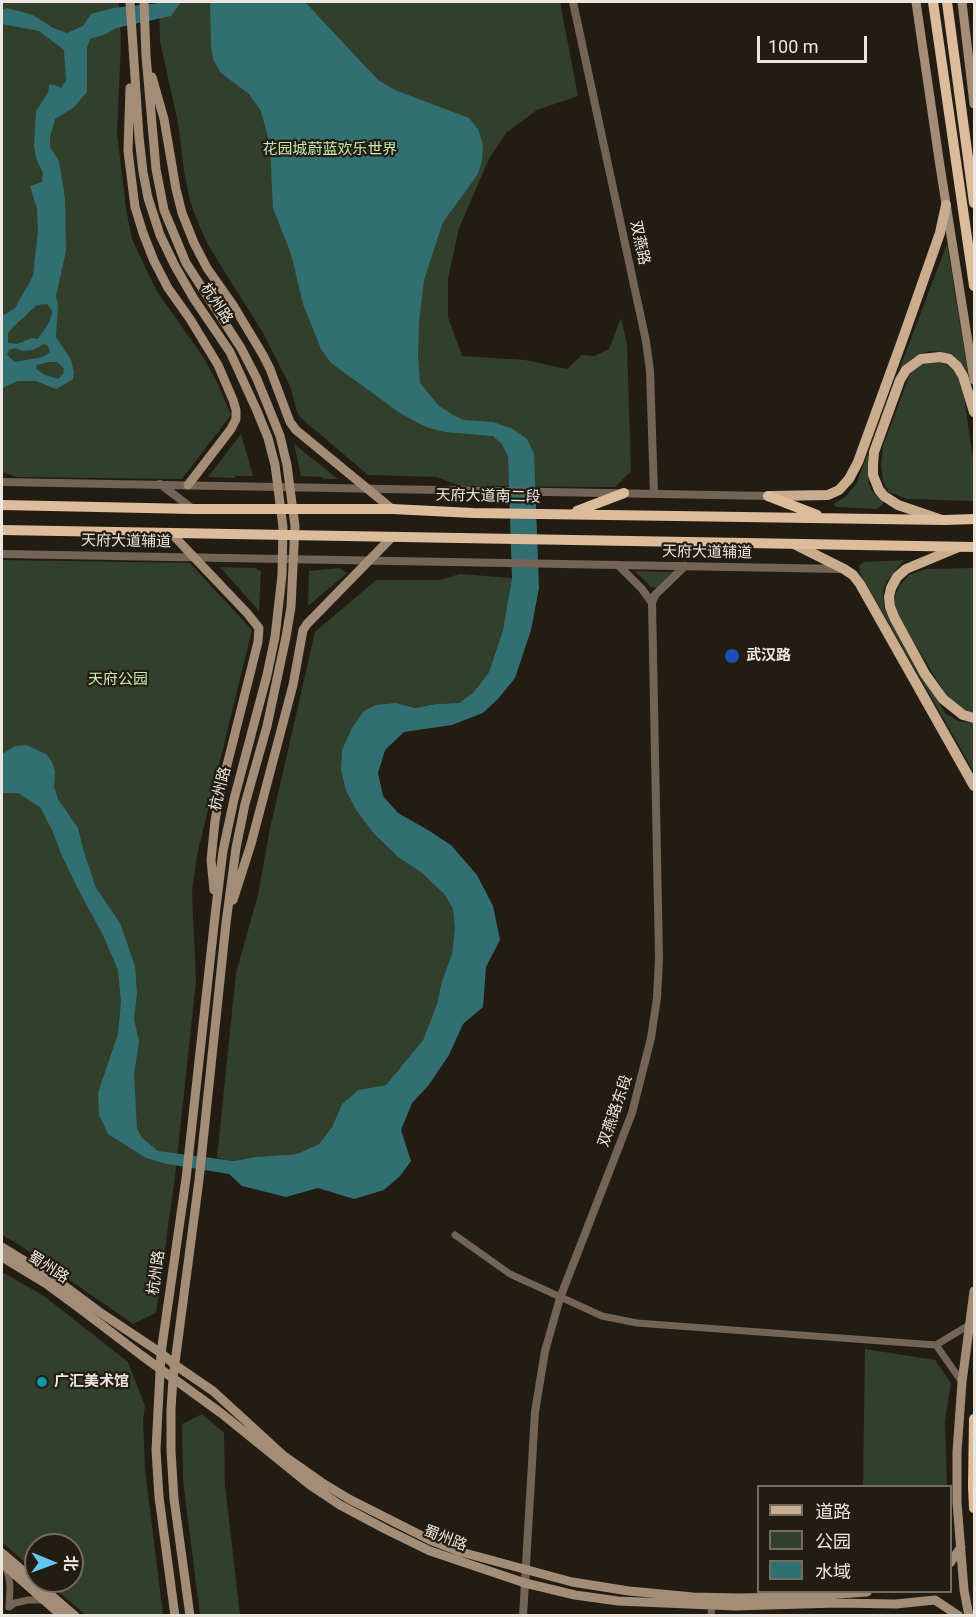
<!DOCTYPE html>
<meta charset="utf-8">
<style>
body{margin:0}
#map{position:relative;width:976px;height:1617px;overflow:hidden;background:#231c13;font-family:Roboto,"Noto Sans SC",sans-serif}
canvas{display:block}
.frame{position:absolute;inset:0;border:3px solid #ebe6e0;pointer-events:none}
.legend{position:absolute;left:757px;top:1485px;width:195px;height:108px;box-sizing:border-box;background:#231c13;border:2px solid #736d65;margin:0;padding:8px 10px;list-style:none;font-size:18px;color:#ebe6e0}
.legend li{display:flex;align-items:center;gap:12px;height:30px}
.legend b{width:30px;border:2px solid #736d65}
.north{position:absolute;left:24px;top:1533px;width:60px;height:60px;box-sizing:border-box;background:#231c13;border:2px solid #736d65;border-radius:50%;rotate:91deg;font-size:16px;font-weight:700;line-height:24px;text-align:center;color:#ebe6e0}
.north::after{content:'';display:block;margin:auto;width:21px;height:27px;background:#64c5ee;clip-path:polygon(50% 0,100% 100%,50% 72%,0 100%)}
.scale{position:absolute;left:757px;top:36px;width:110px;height:27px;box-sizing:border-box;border:3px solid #ebe6e0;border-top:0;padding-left:8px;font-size:18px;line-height:21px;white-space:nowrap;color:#ebe6e0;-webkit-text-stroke:4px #231c13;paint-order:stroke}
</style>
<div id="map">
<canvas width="976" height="1617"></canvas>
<div class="frame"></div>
<ul class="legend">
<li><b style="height:8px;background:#caad8e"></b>道路</li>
<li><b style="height:16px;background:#323f2a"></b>公园</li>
<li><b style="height:16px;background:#326f72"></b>水域</li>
</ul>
<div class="north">北</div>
<div class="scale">100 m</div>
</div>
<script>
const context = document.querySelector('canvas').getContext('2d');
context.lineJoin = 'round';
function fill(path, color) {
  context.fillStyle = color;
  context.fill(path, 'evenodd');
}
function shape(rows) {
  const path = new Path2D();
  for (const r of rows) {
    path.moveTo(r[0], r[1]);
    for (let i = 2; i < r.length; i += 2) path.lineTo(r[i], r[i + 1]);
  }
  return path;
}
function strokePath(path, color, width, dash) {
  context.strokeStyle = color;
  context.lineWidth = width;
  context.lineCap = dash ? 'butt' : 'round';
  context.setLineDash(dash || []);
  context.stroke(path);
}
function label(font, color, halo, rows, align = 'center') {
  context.font = font + ' Roboto,"Noto Sans SC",sans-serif';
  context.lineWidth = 4.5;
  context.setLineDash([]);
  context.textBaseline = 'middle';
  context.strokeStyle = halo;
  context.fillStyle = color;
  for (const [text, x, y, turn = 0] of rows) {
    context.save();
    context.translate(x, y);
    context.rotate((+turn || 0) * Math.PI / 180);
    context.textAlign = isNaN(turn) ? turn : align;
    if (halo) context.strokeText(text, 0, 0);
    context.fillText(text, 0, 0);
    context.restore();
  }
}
fill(shape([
 [2,2,119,2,121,42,117,133,126,209,132,239,156,290,204,358,217,382,231,415,182,479,17,477,2,472],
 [159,2,560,2,578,96,537,110,506,133,489,159,459,228,448,279,448,317,462,356,525,360,567,369,582,355,594,356,609,349,621,318,627,344,631,471,615,487,461,486,436,477,368,475,301,418,297,412,290,386,263,333,208,245,199,225,190,201,184,171,178,123,160,41],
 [947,244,968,374,962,364,953,356,943,352,929,351,913,358,899,370],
 [937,361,951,367,957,373,964,396,974,466,974,501,907,499,889,492,883,481,881,465,883,446,910,374,921,365],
 [241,434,253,476,235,476,235,478,208,477],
 [294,444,338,479,324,479,322,477,301,476],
 [868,453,868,476,869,485,873,493,883,501,883,504,877,509,836,507,834,504,845,497,856,484],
 [2,560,190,563,252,630,197,855,192,892,196,981,175,1177,156,1313,133,1324,18,1244,2,1235],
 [904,560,887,581,883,591,884,608,945,713,958,721,974,723,974,772,860,573,859,566,864,562],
 [220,567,256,568,261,572,259,611],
 [339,568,347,573,308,606,309,571],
 [974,568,974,712,972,713,960,710,948,698,905,628,895,609,895,596,899,586,909,575,926,569],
 [635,571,673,572,657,588,651,587],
 [460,574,512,578,503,630,489,672,473,693,459,703,436,704,415,708,396,703,342,750,341,770,346,791,356,810,374,834,398,857,422,873,444,894,453,909,455,928,452,954,442,981,437,1004,423,1040,386,1085,358,1090,342,1104,332,1127,319,1144,297,1154,255,1157,234,1161,217,1158,236,973,258,895,269,833,315,632,376,580,439,580],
 [2,1272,44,1296,128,1362,145,1406,143,1420,145,1469,163,1615,86,1615,46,1581,72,1581,72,1545,36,1545,36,1572,2,1542],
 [865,1349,935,1360,951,1383,945,1421,947,1486,863,1486],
 [202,1414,224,1433,225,1485,240,1615,200,1615,183,1481,182,1424]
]), '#323f2a');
fill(shape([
 [168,2,181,2,171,16,116,28,106,34,90,39,87,48,87,92,73,108,55,119,50,137,50,147,59,161,65,198,66,251,56,296,58,305,56,337,71,360,74,372,73,379,56,389,36,381,18,381,2,388,2,316,15,308,33,276,38,230,37,209,30,186,42,182,43,173,36,158,34,145,36,111,48,93,49,85,55,85,61,88,66,80,64,50,39,31,2,24,2,10,7,8,33,15,53,28,67,33,83,26,91,14,113,8],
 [47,304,52,310,52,314,48,324,38,339,32,338,17,344,8,343,8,333,13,327,37,305],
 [44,344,48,346,50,352,43,357,15,362,7,355,9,350,15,348,23,351,33,350],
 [48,362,57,362,64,368,63,374,58,379,45,375,36,369,37,365],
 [210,2,305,2,378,80,395,90,469,118,478,129,483,145,482,160,478,174,443,222,424,280,419,322,418,357,420,383,438,405,453,415,464,420,493,422,513,429,527,439,534,454,539,588,531,630,515,678,498,699,483,713,452,725,404,732,385,750,378,773,383,796,398,813,428,830,451,845,477,875,493,906,500,940,486,967,483,1007,463,1024,449,1055,428,1086,412,1103,401,1130,411,1161,400,1176,384,1190,354,1199,318,1188,286,1197,242,1186,229,1174,167,1164,146,1158,108,1134,99,1115,98,1093,118,1034,121,1002,118,970,103,935,80,893,62,856,52,830,40,807,18,793,2,793,2,754,15,746,26,745,46,754,52,762,55,771,54,787,58,799,78,828,83,849,96,888,120,923,135,966,137,994,134,1019,139,1042,134,1074,137,1129,142,1138,158,1151,234,1161,255,1157,297,1154,319,1144,332,1127,342,1104,358,1090,386,1085,423,1040,437,1004,442,981,452,954,455,928,453,909,444,894,422,873,398,857,374,834,356,810,346,791,341,770,342,750,352,728,364,711,376,705,396,703,415,708,436,704,459,703,473,693,489,672,503,630,512,578,508,456,502,444,493,436,445,432,429,428,416,422,400,413,331,363,321,349,303,304,291,254,273,208,270,145,261,111,249,94,221,73,213,59,211,46]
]), '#326f72');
strokePath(shape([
 [455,1235,510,1274,602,1316,637,1323,936,1345],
 [962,1382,936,1345,969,1325],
 [6,1568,9,1577,10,1587,9,1607,15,1603,28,1600,44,1600],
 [711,1616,712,1603]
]), '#726556', 7);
strokePath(shape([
 [573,2,646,341,650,371,654,493],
 [2,482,768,496],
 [160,484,193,509],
 [2,554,841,569],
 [618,565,642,589,652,603],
 [523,1616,535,1412,545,1351,560,1298,632,1113,651,1038,657,998,659,958,652,603,655,595,685,566]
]), '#726556', 8);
strokePath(shape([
 [130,2,139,137,143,172,148,198,160,235,175,266,194,299,230,352,257,411,268,438,275,465,283,527,282,575,275,637,267,675,234,799,223,851,216,907,186,1179,161,1353,156,1450,159,1497,175,1616],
 [144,2,146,56,156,169,164,210,186,263,241,348,256,377,266,401,280,436,287,465,295,526,291,607,286,637,267,726,245,804,236,848,226,923,199,1180,173,1378,171,1409,171,1451,174,1499,190,1616],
 [916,2,940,166,974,380],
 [962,2,974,104],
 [152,77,164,119,176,189,182,213,194,243,207,268,233,305,263,355,270,369,290,422,296,430,392,509],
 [130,88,128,151,135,207,143,233,154,261,168,288,190,319,218,365,233,400,236,410,236,419,231,429,188,485],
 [171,533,247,613,259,628,258,642,220,793,215,821,211,860,214,890],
 [233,900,251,844,293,685,303,630,307,624,392,537],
 [2,1247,62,1284,101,1313,161,1353,175,1365,213,1391,284,1456,321,1482,349,1499,430,1540,461,1552,572,1582,629,1591,693,1597,738,1598,793,1597,867,1592],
 [2,1257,48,1285,78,1307,141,1355,221,1413,310,1485,340,1505,387,1530,430,1551,525,1583,575,1595,618,1601,735,1606,837,1603,896,1604,935,1600,959,1616],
 [2,1553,75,1616],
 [2,1563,62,1616],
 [950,1563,961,1547],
 [969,1616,964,1590,957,1502,957,1452,962,1382,974,1291]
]), '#a48d76', 9);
strokePath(shape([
 [769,496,828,495,839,490,849,479,858,462,902,341,940,233,946,205],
 [939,519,898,505,884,496,879,490,873,475,873,464,874,452,900,380,906,370,921,359,940,357,949,359,957,366,963,376,974,412],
 [794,544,844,569,853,575,860,584,974,786],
 [959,547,906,569,897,577,891,588,889,597,890,607,895,619,925,674,943,699,963,715,974,718]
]), '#caad8e', 10);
strokePath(shape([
 [933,2,974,286],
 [947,2,974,203],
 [768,496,817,515],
 [2,505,193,509,392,509,473,513,945,520,974,519],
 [577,511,624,493],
 [2,530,974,547],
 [974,1419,973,1486,974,1508]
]), '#dcbc9a', 10);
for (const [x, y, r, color] of [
 [732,656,8,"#1a4fb4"],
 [42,1382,6,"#0f9aa8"]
]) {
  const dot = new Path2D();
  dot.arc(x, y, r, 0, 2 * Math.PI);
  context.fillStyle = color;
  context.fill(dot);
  strokePath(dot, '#231c13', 2);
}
label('15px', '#c4ecad', '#231c13', [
 ["花园城蔚蓝欢乐世界",330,150],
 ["天府公园",118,680]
]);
label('15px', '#ebe6e0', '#231c13', [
 ["双燕路",639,243,78],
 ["杭州路",216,304,57],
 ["天府大道南二段",488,497,1],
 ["天府大道辅道",126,542,1],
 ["天府大道辅道",707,553,1],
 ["杭州路",221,789,-76],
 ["双燕路东段",616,1111,-71],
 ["蜀州路",48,1268,33],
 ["杭州路",157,1273,-82],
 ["蜀州路",445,1539,21]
]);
label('bold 15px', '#ebe6e0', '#231c13', [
 ["武汉路",746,656],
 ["广汇美术馆",54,1382]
], 'left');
</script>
